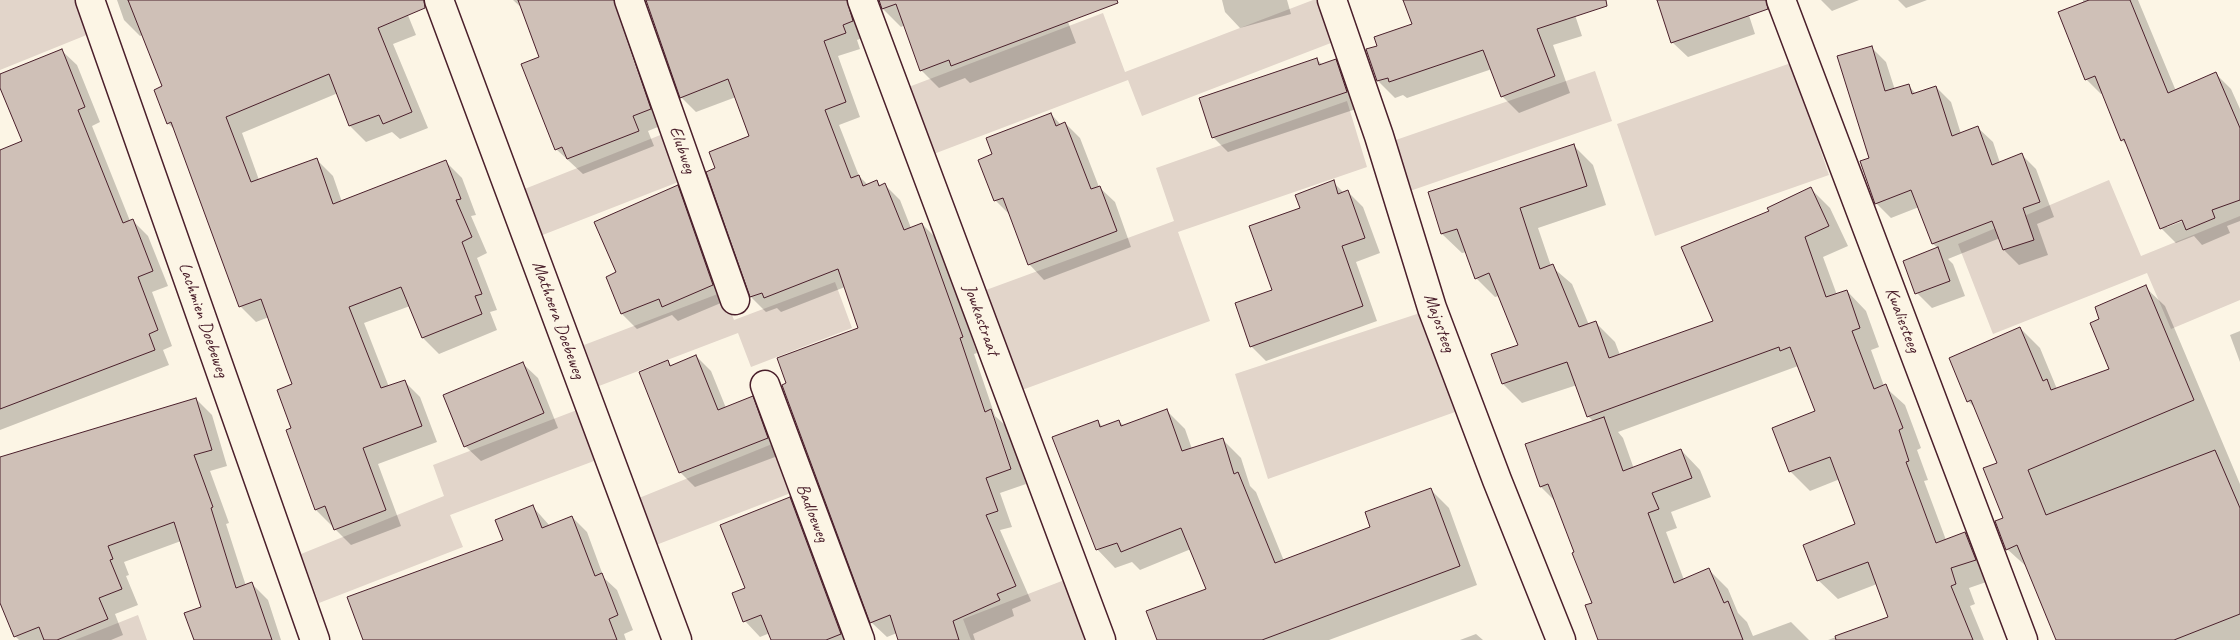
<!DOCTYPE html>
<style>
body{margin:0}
canvas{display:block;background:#fcf5e5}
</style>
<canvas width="2240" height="640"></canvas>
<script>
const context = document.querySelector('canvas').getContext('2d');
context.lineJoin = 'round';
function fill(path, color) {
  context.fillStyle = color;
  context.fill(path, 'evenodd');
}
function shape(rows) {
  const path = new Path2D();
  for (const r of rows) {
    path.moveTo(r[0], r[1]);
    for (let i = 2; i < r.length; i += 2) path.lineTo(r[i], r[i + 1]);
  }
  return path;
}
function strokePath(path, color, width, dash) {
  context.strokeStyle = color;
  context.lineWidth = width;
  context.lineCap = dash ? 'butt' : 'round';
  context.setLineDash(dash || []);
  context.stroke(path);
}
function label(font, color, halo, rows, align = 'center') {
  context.font = font + ' Caveat,sans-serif';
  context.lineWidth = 4;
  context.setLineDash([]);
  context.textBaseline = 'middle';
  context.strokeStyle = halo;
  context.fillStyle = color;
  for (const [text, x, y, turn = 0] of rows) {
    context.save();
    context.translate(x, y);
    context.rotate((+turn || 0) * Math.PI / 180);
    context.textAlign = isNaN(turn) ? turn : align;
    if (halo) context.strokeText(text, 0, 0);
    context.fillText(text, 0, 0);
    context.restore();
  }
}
fill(shape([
 [0,0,75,0,89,34,0,70],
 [1313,0,1323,0,1336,41,1142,116,1128,80,931,155,906,88,1103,13,1125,72],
 [1791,63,1829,175,1655,236,1617,124],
 [1595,71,1612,121,1407,192,1390,142],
 [1347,101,1367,167,1178,232,1210,321,1022,390,986,290,1174,221,1156,168],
 [668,132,686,179,540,236,522,190],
 [2109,180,2141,256,2240,216,2240,300,2171,329,2147,273,1993,334,1958,244],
 [835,282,852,328,751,367,738,333,599,386,584,345,723,292,734,320],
 [1423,312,1455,412,1268,479,1235,374],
 [577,410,594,461,450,515,463,547,319,603,301,554,444,496,433,465],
 [777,442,796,491,656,545,639,498],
 [1067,579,1090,640,971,640,963,619],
 [138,615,147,640,75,640]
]), '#e2d5ca');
fill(shape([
 [117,0,399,0,403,3,416,35,393,44,428,128,400,139,392,132,366,142,350,126,338,93,242,133,259,180,317,160,333,176,342,202,446,162,462,178,476,215,471,216,487,253,477,258,497,310,490,312,497,330,439,354,423,338,410,306,364,323,389,387,404,381,420,397,437,442,378,464,401,526,351,545,316,510,287,430,293,428,293,385,269,317,256,322,240,306,175,130,168,123,164,87,143,35,140,36,124,20],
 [513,0,640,0,665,124,648,131,654,146,583,174,556,149,541,57,524,10],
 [647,0,867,0,868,36,857,40,860,49,838,56,860,117,839,125,859,176,868,185,877,182,881,186,885,185,900,200,911,228,922,224,937,239,977,353,974,354,995,416,1006,426,1026,484,1000,493,1012,527,1000,530,1031,601,1012,609,1014,616,973,634,975,640,900,640,897,633,887,637,871,622,859,329,845,287,781,312,777,308,766,312,751,297,717,169,751,137,736,97,696,112,681,97],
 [874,0,1057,0,1062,6,1076,43,970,83,965,78,939,88,921,70,905,25,901,27,883,9,880,2],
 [1222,0,1287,0,1291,14,1240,28,1225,12],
 [1405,0,1606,0,1574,12,1582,36,1553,45,1570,93,1519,113,1502,96,1492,69,1407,98,1403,95,1395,98,1378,81,1367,50,1378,47,1413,24],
 [1665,0,1744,0,1755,34,1688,57,1672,42],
 [1821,0,1859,0,1832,11],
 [1898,0,1927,0,1906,8],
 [2083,0,2138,0,2176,91,2216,74,2231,89,2240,109,2240,221,2227,226,2230,233,2202,245,2194,236,2176,243,2161,228,2128,147,2122,140,2103,94,2101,94,2086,79],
 [2187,216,2188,219,2167,227,2167,224],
 [1871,47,1886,62,1895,90,1908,85,1916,94,1936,87,1951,102,1961,134,1977,127,1993,142,2000,163,2021,154,2036,169,2054,217,2037,224,2048,255,2019,265,2004,250,2000,238,1948,259,1953,264,1965,296,1932,308,1917,293,1938,248,1933,244,1919,207,1891,218,1876,203,1871,158],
 [61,50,77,65,100,122,92,126,130,221,132,220,148,236,168,286,152,292,172,346,163,350,169,365,0,430,0,266,24,141,0,84,0,75],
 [1316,59,1323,65,1336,61,1351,76,1362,107,1228,152,1213,137],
 [1051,114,1061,125,1065,123,1080,138,1099,187,1115,202,1131,247,1044,280,1029,264,1011,216,995,200,994,155],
 [1573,145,1593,165,1606,205,1538,228,1551,266,1572,284,1589,325,1596,323,1615,342,1620,355,1715,321,1771,212,1811,189,1830,208,1848,246,1823,257,1837,295,1847,291,1866,311,1879,347,1871,350,1884,386,1905,405,1921,448,1917,450,1928,480,1924,481,1946,540,1965,533,1985,553,1995,579,1969,588,1975,604,1970,606,1984,640,1828,640,1889,618,1877,584,1838,599,1818,580,1857,525,1840,479,1810,491,1790,471,1817,412,1798,366,1618,432,1623,438,1634,469,1681,450,1700,470,1711,497,1671,512,1677,528,1666,532,1684,580,1709,570,1728,589,1738,613,1747,622,1753,636,1791,622,1809,640,1599,640,1593,603,1556,502,1541,487,1594,422,1588,416,1577,385,1522,403,1503,384,1493,355,1520,346,1499,296,1495,297,1476,278,1467,252,1462,253,1442,234,1429,193],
 [1333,182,1344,193,1348,192,1363,207,1380,253,1356,262,1377,321,1266,361,1251,346,1274,291,1301,209],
 [678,186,693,202,728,300,678,321,672,315,637,329,622,314,607,277,618,273],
 [2145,287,2165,306,2240,484,2240,640,2057,640,2028,568,2007,549,1999,464,1976,409,1968,401,1951,358,2020,328,2040,348,2057,389,2111,369,2101,320],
 [2240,331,2240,362,2230,335],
 [696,356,711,371,726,408,752,398,768,413,783,454,695,487,680,472,667,362,672,366],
 [522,363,538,378,558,428,481,461,465,446],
 [196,399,212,415,227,466,210,471,229,523,226,524,246,586,252,584,268,600,281,640,195,640,202,608,181,541,124,562,129,575,126,576,138,605,115,614,123,635,111,640,19,640,15,636,0,594,0,458],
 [1166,410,1185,429,1192,449,1222,439,1241,458,1250,486,1256,492,1284,561,1372,528,1430,489,1449,508,1477,585,1329,640,1158,640,1208,590,1191,549,1140,570,1132,562,1115,568,1097,549,1098,422,1103,427,1119,421,1124,426],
 [790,498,805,513,852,640,772,640,770,633,760,637,745,621,734,594,747,589],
 [533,507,550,526,572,517,587,532,604,578,617,590,633,630,624,634,626,640,371,640,505,541],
 [1476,634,1483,640,1460,640]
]), '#0003');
const building = shape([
 [128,0,424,0,425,8,378,28,412,112,383,124,379,115,349,126,329,74,226,117,251,182,317,158,333,204,446,160,461,199,456,200,472,237,462,242,482,294,475,296,482,314,422,338,401,287,349,307,381,388,405,380,422,426,363,448,386,510,334,530,325,506,315,510,286,430,291,428,277,390,292,384,286,368,261,299,239,307,171,122,167,124,154,90,162,86,128,0],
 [518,0,614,0,651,109,633,116,639,131,567,159,562,147,555,150,521,64,539,57,518,0],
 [646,0,847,0,853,21,843,25,846,33,824,41,846,102,825,110,851,178,859,175,863,186,877,180,879,186,885,183,904,230,922,223,963,337,960,338,985,412,991,409,1011,469,986,478,998,511,986,515,1016,586,997,594,1000,600,953,621,959,640,898,640,890,615,870,623,782,385,786,383,777,358,858,328,838,269,764,298,762,293,750,297,706,172,715,168,709,152,749,136,728,79,680,98,646,0],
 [879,0,1117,0,1118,3,951,66,949,60,920,71,896,4,882,9,879,0],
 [1403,0,1606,0,1607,6,1537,29,1555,76,1501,97,1483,50,1389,82,1388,78,1377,81,1366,49,1377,46,1374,37,1412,24,1403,0],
 [1657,0,1766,0,1768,9,1671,43,1657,0],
 [2089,0,2130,0,2168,93,2216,72,2240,128,2240,200,2212,210,2215,218,2186,230,2182,220,2160,229,2124,139,2121,141,2095,76,2085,80,2058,12,2089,0],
 [1872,46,1885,91,1909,84,1912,94,1936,86,1952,136,1978,126,1992,165,2022,153,2040,202,2023,208,2034,240,2003,250,1992,221,1932,244,1911,190,1875,204,1860,161,1869,158,1837,56,1872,46],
 [62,49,85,107,78,110,123,223,133,219,153,271,138,277,158,330,149,334,155,350,0,409,0,150,22,141,0,88,0,74,62,49],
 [1317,58,1319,65,1336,59,1347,92,1212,138,1199,98,1317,58],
 [1051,113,1056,126,1065,122,1091,189,1100,186,1117,231,1028,265,1003,198,994,201,978,160,992,154,986,138,1051,113],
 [1574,144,1587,186,1520,208,1540,269,1553,264,1579,327,1596,321,1609,358,1713,321,1681,247,1769,211,1767,208,1811,187,1829,226,1805,237,1826,297,1847,290,1860,328,1852,331,1874,389,1886,384,1903,428,1899,430,1909,461,1906,462,1936,543,1965,532,1976,560,1951,568,1956,584,1951,586,1973,640,1836,640,1835,636,1888,617,1868,562,1817,581,1803,545,1855,524,1830,457,1789,472,1772,428,1815,411,1790,347,1780,351,1779,347,1587,417,1567,362,1502,384,1491,354,1518,345,1489,273,1475,279,1457,229,1441,234,1428,192,1574,144],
 [1334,180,1338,194,1348,190,1365,238,1342,246,1363,306,1250,347,1235,303,1272,290,1249,226,1300,208,1295,195,1334,180],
 [678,185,713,285,662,307,659,299,621,314,606,277,616,272,594,222,678,185],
 [1938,247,1950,281,1915,294,1903,261,1938,247],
 [2146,285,2194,400,2028,470,2046,515,2215,450,2240,508,2240,614,2174,640,2056,640,2017,545,2006,550,1995,521,2003,518,1983,468,1997,463,1971,400,1967,402,1949,358,2020,327,2043,381,2047,379,2051,390,2109,369,2090,323,2099,319,2095,307,2146,285],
 [696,355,718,410,753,396,768,438,679,473,639,372,668,360,670,366,696,355],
 [523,362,544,413,464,447,443,395,523,362],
 [196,398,212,450,194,455,213,507,211,508,236,588,252,582,272,640,194,640,184,613,201,607,174,522,108,546,113,559,110,560,122,589,99,598,108,619,57,640,44,640,39,627,14,637,0,603,0,457,196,398],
 [1167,409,1182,451,1223,438,1234,474,1238,472,1275,563,1370,527,1365,512,1431,488,1460,566,1262,640,1157,640,1146,611,1206,589,1181,528,1121,552,1117,543,1096,550,1052,437,1098,420,1100,427,1119,420,1121,426,1167,409],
 [1604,417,1623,471,1681,449,1692,478,1652,493,1659,509,1648,513,1674,583,1709,568,1724,603,1728,601,1743,640,1598,640,1585,605,1592,603,1572,553,1574,552,1548,484,1540,487,1525,444,1604,417],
 [790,497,841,634,826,640,771,640,761,615,743,622,732,593,745,588,720,525,790,497],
 [533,505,542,528,572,516,595,576,602,573,618,615,609,619,617,640,363,640,347,597,503,540,495,520,533,505]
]);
fill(building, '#cfc0b7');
strokePath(building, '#4a1f2b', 1);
const minor = shape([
 [90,0,315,640],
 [439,0,677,640],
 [629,0,735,300],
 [862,0,1101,640],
 [1332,0,1379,136,1432,308,1497,480,1561,640],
 [1781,0,2023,640],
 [765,385,860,640]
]);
strokePath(minor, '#4a1f2b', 31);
strokePath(minor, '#fcf5e5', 28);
label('18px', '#4a1f2b', '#fcf5e5', [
 ["Elubweg",682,150,71],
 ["Lachmien Doebeweg",203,320,71],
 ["Mathoera Doebeweg",558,320,70],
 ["Jowkastraat",981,320,70],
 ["Kwaliesteeg",1902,320,69],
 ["Majosteeg",1439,323,70],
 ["Badloeweg",812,513,69]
]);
</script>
